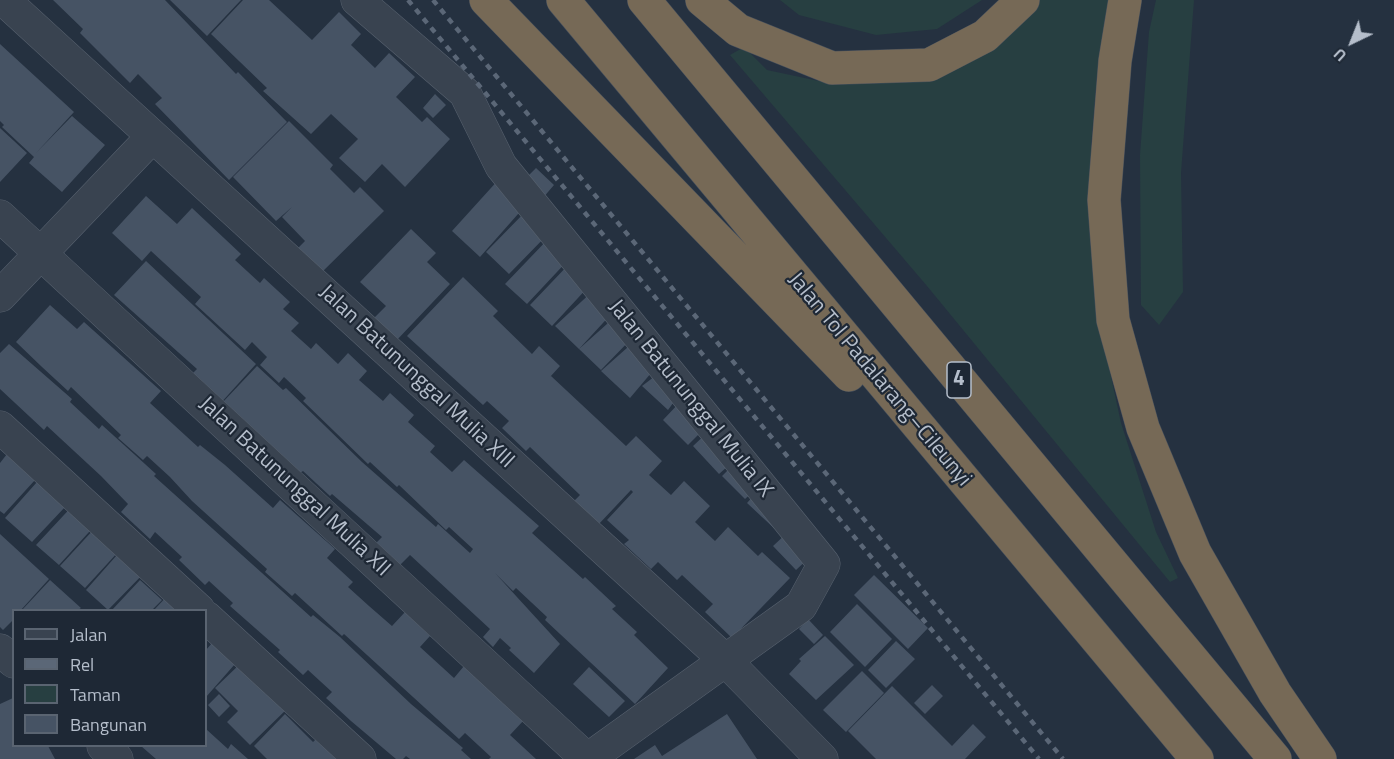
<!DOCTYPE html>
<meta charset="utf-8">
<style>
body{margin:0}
#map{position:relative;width:1394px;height:759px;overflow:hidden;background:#253140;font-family:"Titillium Web",sans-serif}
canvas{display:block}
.legend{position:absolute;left:12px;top:609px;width:195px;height:138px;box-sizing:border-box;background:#1e2835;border:2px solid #5a6471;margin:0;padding:8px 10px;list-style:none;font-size:18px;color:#b5becb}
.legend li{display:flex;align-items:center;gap:12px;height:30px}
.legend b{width:30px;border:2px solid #5a6471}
.north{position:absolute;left:1322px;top:12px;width:60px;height:60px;-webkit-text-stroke:4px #1e2835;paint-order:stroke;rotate:223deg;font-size:16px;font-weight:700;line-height:24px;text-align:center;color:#b5becb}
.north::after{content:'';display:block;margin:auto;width:21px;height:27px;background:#b5becb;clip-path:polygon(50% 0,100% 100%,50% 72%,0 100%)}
</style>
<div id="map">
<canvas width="1394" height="759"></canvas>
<ul class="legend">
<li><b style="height:8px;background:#394350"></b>Jalan</li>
<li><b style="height:8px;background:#5b6777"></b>Rel</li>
<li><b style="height:16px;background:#273f41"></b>Taman</li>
<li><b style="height:16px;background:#465364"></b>Bangunan</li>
</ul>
<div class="north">U</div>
</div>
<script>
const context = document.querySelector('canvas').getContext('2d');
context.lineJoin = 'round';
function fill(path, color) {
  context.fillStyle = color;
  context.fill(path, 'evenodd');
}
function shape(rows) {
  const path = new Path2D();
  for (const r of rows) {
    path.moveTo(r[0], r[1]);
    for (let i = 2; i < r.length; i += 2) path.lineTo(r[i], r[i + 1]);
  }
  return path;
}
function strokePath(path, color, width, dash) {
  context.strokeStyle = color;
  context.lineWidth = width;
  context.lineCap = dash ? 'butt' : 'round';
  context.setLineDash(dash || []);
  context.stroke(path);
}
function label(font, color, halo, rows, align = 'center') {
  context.font = font + ' "Titillium Web",sans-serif';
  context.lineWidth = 4.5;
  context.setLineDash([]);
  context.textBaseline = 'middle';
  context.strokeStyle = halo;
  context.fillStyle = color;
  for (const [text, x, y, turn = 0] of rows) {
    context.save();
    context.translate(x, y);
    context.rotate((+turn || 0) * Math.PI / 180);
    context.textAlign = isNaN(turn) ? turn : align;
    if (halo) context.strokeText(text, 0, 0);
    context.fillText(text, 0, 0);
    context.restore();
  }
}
fill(shape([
 [780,0,982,0,937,29,876,35,799,15],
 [1040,0,1113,0,1097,75,1091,146,1094,240,1106,353,1121,423,1156,532,1178,578,1170,582,927,286,730,55,744,47,767,70,828,83,900,83,949,68,1006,37],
 [1156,0,1194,0,1181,173,1183,292,1159,325,1141,305,1140,155,1149,32]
]), '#273f41');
fill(shape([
 [53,0,165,0,236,74,238,72,287,122,229,180,155,104,162,98,138,74,130,83,80,33,83,29],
 [170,0,241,0,207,36],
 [243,0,269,0,312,40,339,12,361,34,351,45,375,68,389,53,415,77,396,97,422,122,427,117,450,139,405,187,382,164,365,182,339,158,358,139,331,114,311,134,263,91,267,88,211,34],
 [0,44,74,112,36,153,72,116,105,145,62,192,29,163,34,157,2,127,4,125,0,121],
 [435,94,446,105,433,118,423,108],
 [289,121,333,165,330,169,354,193,360,187,384,211,319,275,295,251,305,241,282,217,292,207,276,221,233,177],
 [0,128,27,153,0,182],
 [536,168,554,185,542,199,523,181],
 [500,178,526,205,480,257,452,231],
 [146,196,177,224,192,208,241,254,235,260,260,283,264,278,290,302,283,309,299,323,291,331,311,349,316,343,338,364,348,353,367,371,359,380,383,401,390,393,414,415,408,422,435,446,430,452,452,472,464,460,539,526,532,533,583,579,585,577,616,606,612,609,637,632,634,635,668,668,635,704,545,620,547,617,516,588,513,591,495,573,560,644,534,673,509,650,511,648,500,638,493,647,483,637,490,629,410,555,400,565,376,543,382,537,332,494,330,496,303,471,300,473,222,403,257,366,283,390,286,388,362,462,436,527,438,524,470,553,473,549,449,527,446,530,399,485,397,487,370,462,368,464,303,401,306,398,284,377,279,383,260,365,267,357,252,342,245,350,195,304,201,297,151,251,142,261,112,233],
 [528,209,551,231,509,274,486,252],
 [411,229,436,253,427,262,450,284,395,342,372,320,386,306,360,282],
 [550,237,571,257,527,304,505,284],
 [146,261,256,364,219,405,189,377,197,369,114,295],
 [571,262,590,285,552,326,530,305],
 [463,277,498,311,493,316,532,354,539,346,560,366,541,387,551,376,626,446,636,436,662,461,649,475,671,495,684,481,710,506,695,522,715,541,728,527,758,556,762,552,790,578,732,638,705,612,713,604,682,575,677,580,658,562,651,569,624,544,629,540,607,520,633,492,631,490,598,525,573,502,580,495,530,447,526,451,502,428,509,421,487,401,483,405,407,336],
 [595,289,614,311,579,349,555,326],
 [50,305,77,329,84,322,161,391,150,403,198,447,200,445,225,465,273,508,280,500,335,549,327,558,353,582,348,587,369,606,392,626,405,612,430,636,420,647,454,678,464,666,524,720,510,735,536,759,489,759,491,757,465,733,459,739,344,634,342,636,295,593,292,596,265,572,267,569,192,501,170,477,147,456,143,460,118,438,121,435,71,387,68,391,42,367,16,342],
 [617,315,634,336,601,370,579,349],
 [637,339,657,366,630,398,601,371],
 [9,344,72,399,70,402,99,429,102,425,156,474,154,476,311,617,313,615,340,637,411,704,463,748,461,750,471,759,410,759,406,756,403,759,396,759,351,721,326,698,332,692,308,670,303,675,278,652,280,650,230,606,233,603,209,581,205,585,179,560,182,557,155,532,150,539,121,512,128,504,101,476,47,426,44,430,0,389,0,353],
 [663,370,681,392,668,410,642,386],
 [681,401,707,426,688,445,663,420],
 [709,431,736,459,719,474,693,446],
 [7,454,35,480,4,514,0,511,0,463],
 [733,465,756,489,745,499,722,476],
 [37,482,65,507,32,542,5,518],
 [755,494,777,531,747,503],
 [77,501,99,521,59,565,36,545],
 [95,528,119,551,85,588,60,566],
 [788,532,811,556,796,570,773,546],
 [0,534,49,579,21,610,14,610,14,619,3,630,0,627],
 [124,547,148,569,108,610,86,590],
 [874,575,928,628,908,649,854,595],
 [50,580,81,608,78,610,22,610],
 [140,580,162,600,152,610,112,610],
 [170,593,189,610,154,610],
 [857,604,892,639,865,667,830,632],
 [808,619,823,635,814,644,799,629],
 [825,636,854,665,816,700,789,674,801,661,799,659],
 [896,641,915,659,886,688,868,670],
 [212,643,235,664,206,697,206,650],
 [241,663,291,705,250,745,227,722,238,711,215,688],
 [589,667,625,701,609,717,573,684],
 [862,671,884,693,846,732,823,710],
 [932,685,943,696,925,714,914,703],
 [892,686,952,746,973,724,986,737,965,759,876,759,848,731],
 [219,694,230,706,219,717,208,705],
 [13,698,14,746,48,746,55,759,0,759,0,704],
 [285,714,313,742,322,733,340,759,267,759,254,746],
 [727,714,757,759,634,759,655,745,662,756],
 [206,729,228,749,231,744,248,759,156,759,141,746,206,746]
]), '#465364');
const minor = shape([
 [4,0,725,660,822,759],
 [357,0,465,93,501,166,824,564,801,606,588,759],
 [0,216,587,759],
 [0,296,152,137],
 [0,427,199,610],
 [206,617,360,759],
 [0,650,14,662],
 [103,746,117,759]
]);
const highway = shape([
 [486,0,849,375],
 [563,0,1197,759],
 [644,0,1275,759],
 [702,0,738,30,832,68,929,65,985,36,1023,0],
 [1125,0,1115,61,1104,200,1113,320,1143,428,1195,553,1275,693,1320,759]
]);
strokePath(minor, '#57616e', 33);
strokePath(highway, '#444e5b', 34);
strokePath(minor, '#394350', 32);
strokePath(highway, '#766956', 33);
strokePath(shape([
 [408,0,1039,759],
 [433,0,1063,759]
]), '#5b6777', 4.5, [6, 6]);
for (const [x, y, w] of [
 [959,380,24]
]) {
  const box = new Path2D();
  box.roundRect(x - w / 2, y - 18, w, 36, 4.5);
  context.fillStyle = '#1e2835';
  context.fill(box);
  strokePath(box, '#b5becb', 1.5);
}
label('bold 21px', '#b5becb', null, [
 ["4",959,380]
]);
label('22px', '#b5becb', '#1e2835', [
 ["Jalan Batununggal Mulia XIII",416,377,43],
 ["Jalan Tol Padalarang–Cileunyi",879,380,50],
 ["Jalan Batununggal Mulia IX",690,399,51],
 ["Jalan Batununggal Mulia XII",294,487,43]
]);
</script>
